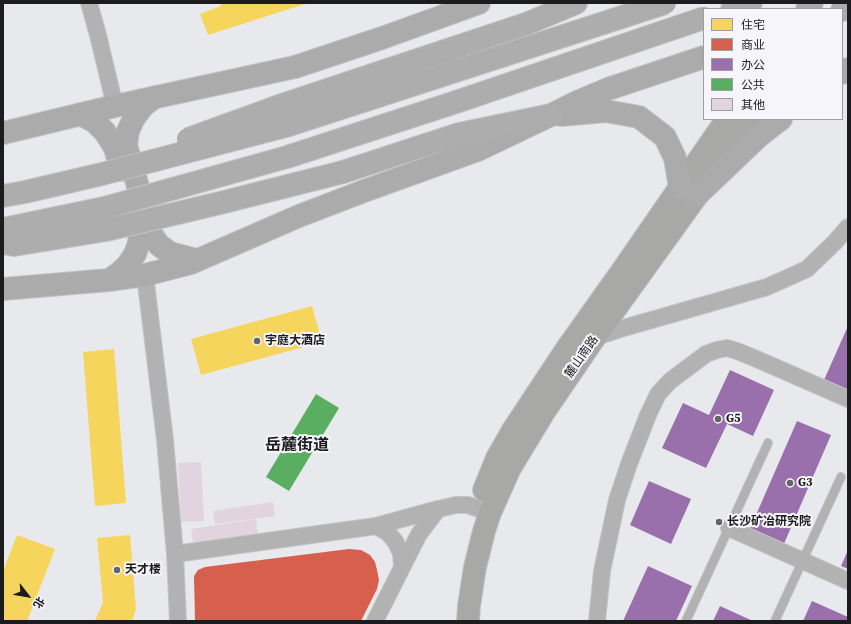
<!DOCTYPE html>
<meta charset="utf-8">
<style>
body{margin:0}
#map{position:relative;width:851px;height:624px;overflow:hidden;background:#e8e9ec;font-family:"Source Serif 4","Noto Sans SC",serif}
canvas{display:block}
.frame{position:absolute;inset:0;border:4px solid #1c1c1e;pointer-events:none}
.legend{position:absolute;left:703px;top:8px;width:140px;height:112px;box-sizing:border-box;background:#f5f5fa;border:1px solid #9e9ea2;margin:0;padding:5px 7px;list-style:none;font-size:12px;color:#1c1c1e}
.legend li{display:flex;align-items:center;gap:8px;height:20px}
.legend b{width:20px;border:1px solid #9e9ea2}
.north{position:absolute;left:8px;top:576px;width:40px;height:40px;-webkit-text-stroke:3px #f5f5fa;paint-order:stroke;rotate:121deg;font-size:11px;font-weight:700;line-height:16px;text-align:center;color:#1c1c1e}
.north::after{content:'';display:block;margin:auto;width:14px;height:18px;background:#1c1c1e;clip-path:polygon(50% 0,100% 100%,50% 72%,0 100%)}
</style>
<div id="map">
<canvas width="851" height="624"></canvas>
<div class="frame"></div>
<ul class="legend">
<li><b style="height:11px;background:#f6d55c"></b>住宅</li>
<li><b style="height:11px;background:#d6604d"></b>商业</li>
<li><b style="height:11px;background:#9970ab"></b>办公</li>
<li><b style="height:11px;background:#5aae61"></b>公共</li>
<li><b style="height:11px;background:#e1d4de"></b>其他</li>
</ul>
<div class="north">北</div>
</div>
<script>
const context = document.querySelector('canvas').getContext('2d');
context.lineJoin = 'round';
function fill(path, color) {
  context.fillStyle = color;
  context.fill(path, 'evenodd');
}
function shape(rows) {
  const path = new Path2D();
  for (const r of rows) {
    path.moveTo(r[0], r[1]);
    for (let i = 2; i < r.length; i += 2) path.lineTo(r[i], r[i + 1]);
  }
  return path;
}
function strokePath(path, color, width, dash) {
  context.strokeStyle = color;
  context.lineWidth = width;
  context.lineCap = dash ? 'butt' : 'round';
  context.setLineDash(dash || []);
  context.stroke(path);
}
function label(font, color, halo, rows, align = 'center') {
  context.font = font + ' "Source Serif 4","Noto Sans SC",serif';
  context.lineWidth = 4;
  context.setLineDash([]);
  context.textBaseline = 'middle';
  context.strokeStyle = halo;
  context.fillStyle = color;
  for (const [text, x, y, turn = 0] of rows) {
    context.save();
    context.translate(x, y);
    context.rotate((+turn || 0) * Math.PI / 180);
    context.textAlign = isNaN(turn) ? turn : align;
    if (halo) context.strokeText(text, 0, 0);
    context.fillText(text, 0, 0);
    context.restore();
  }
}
fill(shape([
 [220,3,308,3,208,35,200,14,221,6],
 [312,306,322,342,201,375,191,339],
 [114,349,126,503,95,506,83,352],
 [17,535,55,549,27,621,3,621,3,571],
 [130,535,136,609,132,621,95,621,103,602,97,538]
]), '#f6d55c');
fill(shape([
 [349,549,361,550,370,555,375,562,377,570,379,580,377,589,361,621,195,621,194,576,198,570,205,567]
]), '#d6604d');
fill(shape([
 [848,326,848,391,824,380],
 [730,370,774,390,753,436,727,424,706,468,662,448,683,403,709,415],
 [797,421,831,435,783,546,749,531],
 [649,481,691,499,671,544,630,525],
 [848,550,848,569,841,566],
 [648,566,692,586,676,621,623,621],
 [812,601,848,617,848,621,803,621],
 [720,606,753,621,713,621]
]), '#9970ab');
fill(shape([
 [316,394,339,408,289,491,266,477]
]), '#5aae61');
fill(shape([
 [201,462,204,521,181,522,178,463],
 [273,502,275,516,215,524,213,511],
 [256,519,258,534,193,543,191,529]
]), '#e1d4de');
const service = shape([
 [686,621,768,443],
 [775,621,841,477]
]);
const minor = shape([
 [89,3,98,35,115,106],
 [145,275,165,440,175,554,178,621],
 [593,338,627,327,767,287,807,269,835,242,848,227],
 [376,526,387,532,395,541,401,553,402,566],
 [729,528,848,581],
 [175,554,376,526,438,509,456,505,468,505,490,513],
 [375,621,419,534,438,509],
 [597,621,602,571,617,500,629,464,648,415,658,394,670,381,706,354,717,350,727,348,737,351,752,357,848,399]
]);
const secondary = shape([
 [807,9,812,3],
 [484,490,497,458,513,430,568,347,622,271,727,119],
 [468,621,469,606,475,567,484,531,490,513,510,468,544,412,595,337,752,119]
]);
const primary = shape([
 [842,10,848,8],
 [842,73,848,69],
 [155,97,144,105,134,118,128,131,126,145,152,235,159,245,170,253,197,260],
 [80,114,95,122,105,132,115,148,121,170],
 [561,115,606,111,639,117,665,137,675,158,680,188],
 [3,133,115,106,295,67,382,38,479,3],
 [695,197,759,136,781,119],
 [109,280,118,274,127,266,135,254,140,240,133,214],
 [3,289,109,280,145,275,191,263,299,216,364,191,478,150,551,115,577,102,608,89,704,57]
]);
const trunk = shape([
 [732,9,751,3],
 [526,24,576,3],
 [343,172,459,134,551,115],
 [3,196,25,192,102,174],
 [3,229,104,208],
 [3,243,14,245,106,230]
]);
strokePath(service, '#c4c4c6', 10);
strokePath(minor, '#c4c4c6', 18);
strokePath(secondary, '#c4c4c6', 24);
strokePath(primary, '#c4c4c6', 24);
strokePath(trunk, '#c4c4c6', 24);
strokePath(service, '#b2b2b2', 8);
strokePath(minor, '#b2b2b2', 16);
strokePath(secondary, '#a8a8a7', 22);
strokePath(primary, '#acabab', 22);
strokePath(trunk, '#aeadae', 22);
const trunkBridge = shape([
 [188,139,279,106,526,24],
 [102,174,286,126,665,3],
 [104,208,287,157,456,102,704,18],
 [106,230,220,203,343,172]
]);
strokePath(trunkBridge, '#c4c4c6', 24, []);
strokePath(trunkBridge, '#aeadae', 22);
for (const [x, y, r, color] of [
 [257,341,4,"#636466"],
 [718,419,4,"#636466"],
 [790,483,4,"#636466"],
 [719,522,4,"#636466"],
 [117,570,4,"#636466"]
]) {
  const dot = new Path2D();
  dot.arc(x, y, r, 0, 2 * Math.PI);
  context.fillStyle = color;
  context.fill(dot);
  strokePath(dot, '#f5f5fa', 1.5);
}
label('bold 12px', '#1c1c1e', '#f5f5fa', [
 ["宇庭大酒店",265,341],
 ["G5",726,419],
 ["G3",798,483],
 ["长沙矿冶研究院",727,522],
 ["天才楼",125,570]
], 'left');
label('12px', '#1c1c1e', '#f5f5fa', [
 ["麓山南路",582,357,-55]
]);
label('bold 16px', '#1c1c1e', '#f5f5fa', [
 ["岳麓街道",297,446]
]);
</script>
